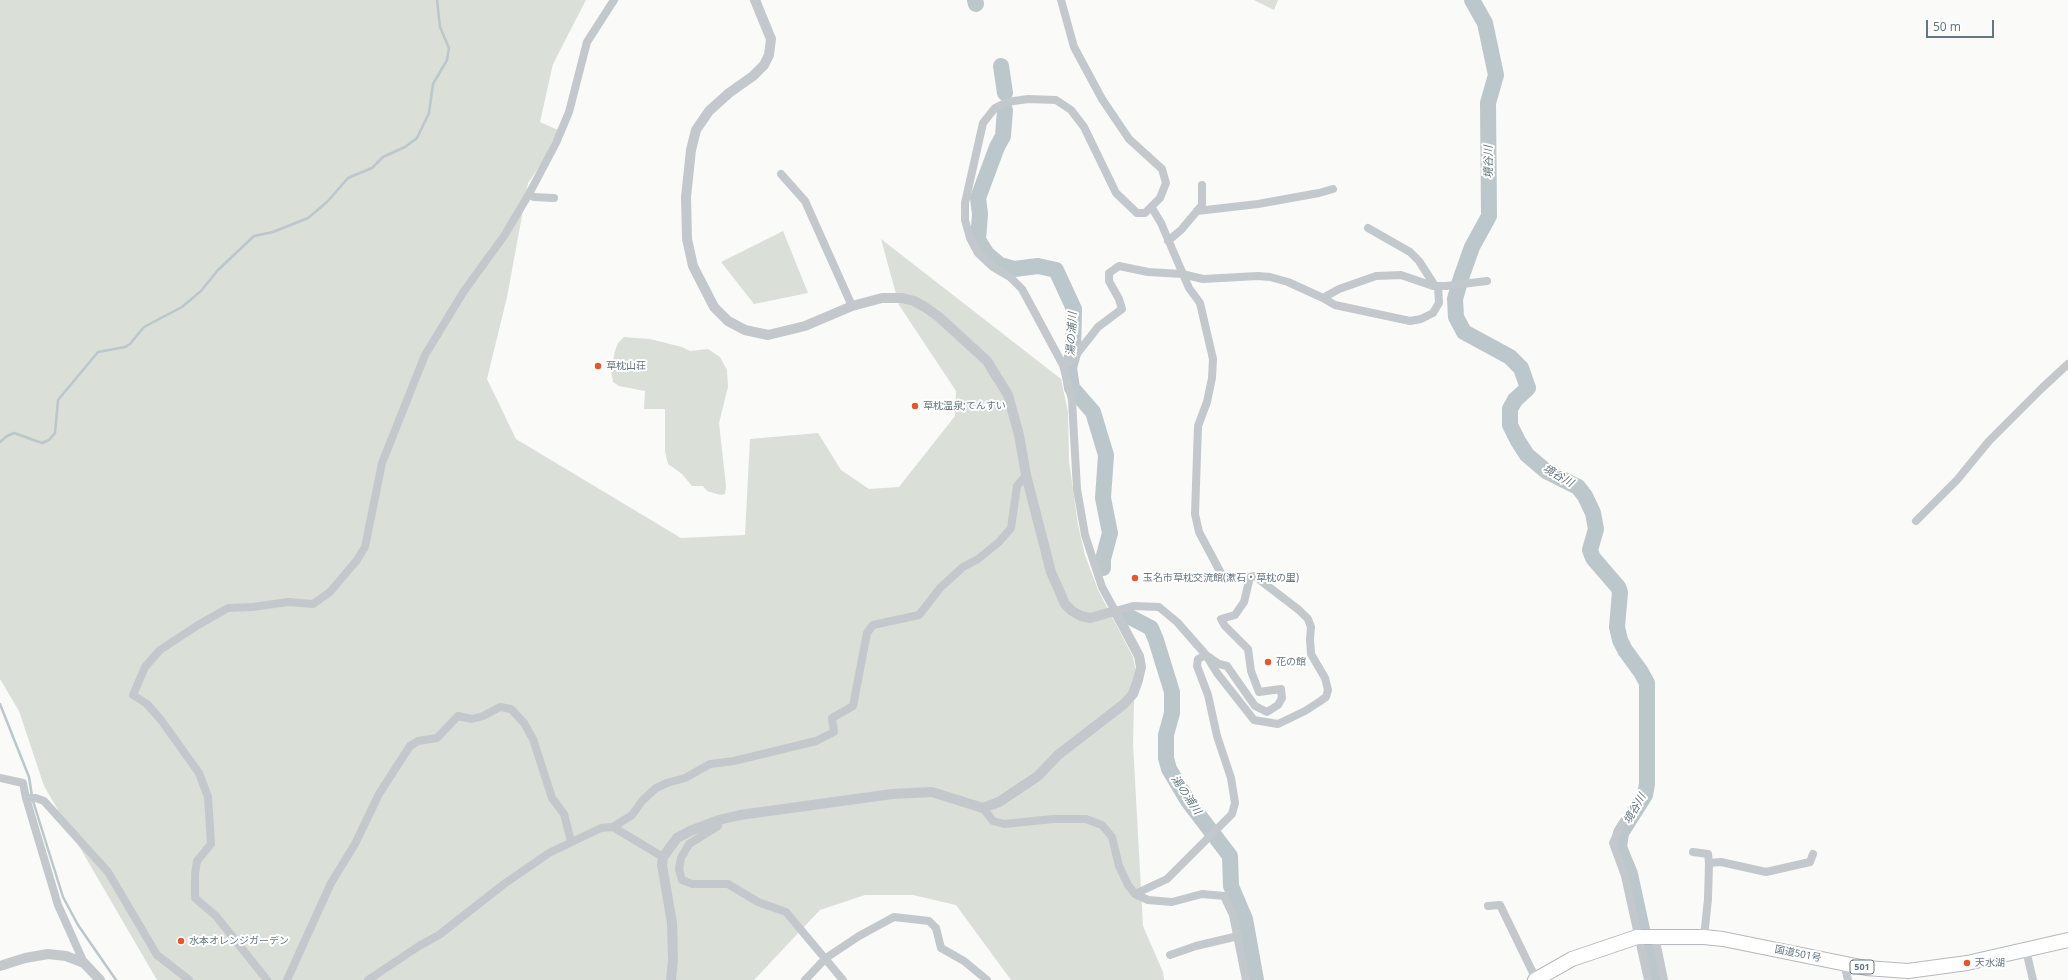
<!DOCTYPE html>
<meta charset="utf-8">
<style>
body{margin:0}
#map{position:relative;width:2068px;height:980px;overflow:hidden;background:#fafaf8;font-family:"Noto Sans",sans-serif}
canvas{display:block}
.scale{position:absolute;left:1926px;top:20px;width:68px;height:18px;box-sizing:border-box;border:2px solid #657683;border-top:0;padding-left:5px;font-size:12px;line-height:14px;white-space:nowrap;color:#657683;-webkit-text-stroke:3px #fff;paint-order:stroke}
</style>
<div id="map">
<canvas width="2068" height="980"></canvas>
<div class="scale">50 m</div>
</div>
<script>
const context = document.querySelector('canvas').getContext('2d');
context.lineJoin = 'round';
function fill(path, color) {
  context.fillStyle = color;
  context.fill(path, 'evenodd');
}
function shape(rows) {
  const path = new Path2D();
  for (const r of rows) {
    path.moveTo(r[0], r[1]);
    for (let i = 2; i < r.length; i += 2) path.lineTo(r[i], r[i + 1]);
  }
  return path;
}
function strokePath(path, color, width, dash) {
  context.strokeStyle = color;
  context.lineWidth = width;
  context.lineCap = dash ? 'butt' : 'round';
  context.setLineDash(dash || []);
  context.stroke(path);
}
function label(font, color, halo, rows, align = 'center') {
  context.font = font + ' "Noto Sans","Noto Sans JP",sans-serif';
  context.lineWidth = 4;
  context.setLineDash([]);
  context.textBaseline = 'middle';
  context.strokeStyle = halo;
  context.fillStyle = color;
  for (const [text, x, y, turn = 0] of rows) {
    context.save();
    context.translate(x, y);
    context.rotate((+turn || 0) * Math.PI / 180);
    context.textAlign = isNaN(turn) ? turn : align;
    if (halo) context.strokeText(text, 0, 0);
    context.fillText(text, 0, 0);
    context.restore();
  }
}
fill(shape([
 [0,0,586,0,553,64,540,122,558,130,541,164,528,183,507,297,487,379,516,439,681,538,745,535,750,439,818,433,841,470,869,489,899,487,955,416,956,391,899,305,881,239,1061,379,1068,412,1069,461,1078,525,1085,555,1098,590,1133,657,1135,667,1133,743,1143,926,1163,972,1164,980,1011,980,956,905,913,895,865,895,820,910,754,980,157,980,44,786,19,711,0,679],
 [1254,0,1278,0,1274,10],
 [783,231,808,293,754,304,721,262],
 [624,337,650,339,682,347,690,351,708,349,720,357,727,370,728,387,719,423,726,486,725,494,720,495,707,491,703,486,692,486,682,474,668,464,665,451,665,409,644,409,645,391,619,386,613,382,611,370,615,351,618,343]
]), '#dadfd7');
strokePath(shape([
 [0,442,7,436,14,433,42,443,49,440,55,433,58,400,98,352,125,347,130,344,144,327,182,307,201,291,218,270,254,236,273,232,308,218,327,202,348,178,372,168,383,157,405,147,417,138,429,113,433,84,447,60,449,48,440,27,437,0],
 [0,704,29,777,32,796],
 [33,801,63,897,78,925,116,980]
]), '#bbc7cb', 2.5);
strokePath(shape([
 [975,0,976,4],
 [1472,0,1485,23,1496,75,1488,103,1489,216,1472,247,1461,278,1455,299,1456,317,1464,332,1510,357,1521,368,1528,388,1515,400,1510,409,1510,425,1518,441,1527,455,1546,471,1578,487,1585,496,1593,513,1596,529,1590,550,1593,558,1618,587,1620,592,1617,627,1620,640,1625,650,1641,672,1647,683,1647,784,1645,795,1621,833,1619,847,1630,874,1653,980],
 [1001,66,1005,93],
 [1005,110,1003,136,997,147,978,198,980,214,978,240,987,254,1000,265,1014,269,1038,266,1056,270,1074,309,1073,353,1069,368,1072,388,1093,412,1106,455,1103,498,1110,533,1103,559,1103,568],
 [1128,616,1151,628,1156,640,1172,692,1172,713,1166,735,1166,758,1169,769,1188,801,1230,856,1231,886,1245,919,1256,980]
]), '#bbc7cb', 16);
const trunk = shape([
 [1535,980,1572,959,1637,937,1704,937,1723,939,1866,968,1908,971,1967,963,2068,940]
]);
strokePath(trunk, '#b4b9bd', 16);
strokePath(shape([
 [1061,0,1074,47,1102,99,1129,139,1162,169,1166,183,1160,198,1145,213,1137,213,1116,193,1084,127,1071,110,1056,100,1028,99,1007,102,995,108,983,123,965,203,965,220,970,238,978,253,993,267,1010,277,1022,289,1063,365,1072,400,1077,489,1085,535,1102,587,1115,611,1133,606,1159,607,1177,622,1206,655,1217,673,1254,720,1278,724,1305,711,1319,702,1326,697,1328,690,1325,678,1311,654,1310,639,1311,627,1308,619,1299,610,1265,584,1255,576,1250,577],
 [781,174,805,201,852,306],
 [554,198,534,197,529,194,556,143,569,112,587,42,614,0],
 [1197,211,1258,204,1319,193,1333,189],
 [1368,228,1410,252,1419,261,1435,286],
 [1168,241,1181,230,1202,205,1202,185],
 [1323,298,1335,305,1410,321,1421,319,1433,313,1439,303,1438,286],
 [1063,365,1072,360,1098,327,1122,309,1119,299,1109,281,1109,273,1119,266,1148,272,1182,274,1203,279,1258,276,1270,277,1288,282,1323,298,1339,289,1376,276,1401,275,1433,286,1446,286,1487,281],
 [1916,521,1957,480,1989,441,2041,389,2068,364],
 [0,778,23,783,26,798,58,905,84,963],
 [26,798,36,798,44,801,108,872,157,955,189,980],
 [983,808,993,821,1004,824,1053,819,1086,819,1102,825,1112,837,1119,866,1128,885,1135,894,1148,900,1172,902,1202,894,1224,896,1233,915,1246,980],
 [719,820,718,826,689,844,681,858,679,869,682,880,692,884,728,884,758,902,786,912,843,980],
 [1621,825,1613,843,1625,876,1648,980],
 [613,827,632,815,642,801,656,788,667,783,685,778,710,764,734,761,816,741,834,732,832,718,853,706,867,633,873,625,919,615,940,588,963,567,978,559,999,542,1011,528,1017,486,1026,475],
 [1693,852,1708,854,1709,863],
 [1135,894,1167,879,1232,814,1235,803,1231,778,1217,736,1208,695,1197,666,1198,659,1206,655,1219,664,1227,666,1255,706,1267,712,1278,705,1282,698,1281,689,1259,692,1251,671,1248,649,1225,626,1221,619,1235,615,1244,602,1250,577,1232,579,1223,577,1199,532,1195,514,1198,426,1207,402,1212,378,1213,359,1200,303,1189,288,1161,223,1152,208],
 [1488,906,1500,905,1536,979],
 [1655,936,1664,980],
 [1704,937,1708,899,1709,863,1721,862,1766,872,1810,862,1813,854],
 [2026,950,2033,980],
 [1170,955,1196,946,1238,936],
 [1844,963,1848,980],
 [267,980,216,916,195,898,195,874,197,861,211,844,208,797,199,773,161,720,147,704,133,695,145,667,160,650,198,625,228,608,253,607,288,602,313,604,330,592,357,560,365,547,382,463,425,355,464,291,504,236,529,194],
 [287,980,331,883,355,844,379,794,397,766,410,746,418,741,437,738,458,716,472,719,483,716,500,707,511,709,524,723,533,739,552,798,564,814,571,841],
 [368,980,419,946,439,935,504,884,549,853,601,828,613,827,663,857],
 [805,980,826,958,859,936,894,917,929,921,936,928,941,948,964,961,987,980]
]), '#c3c8cc', 8);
strokePath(shape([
 [0,966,25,958,48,954,66,956,84,963,100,980],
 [671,980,673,960,672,923,662,865,663,857,677,838,690,831,719,820,740,815,892,794,932,792,983,808,999,802,1038,776,1058,755,1124,704,1133,694,1138,680,1141,667,1139,656,1115,611,1090,618,1081,616,1072,611,1065,604,1051,572,1026,475,1019,435,1008,395,987,361,939,317,925,307,914,301,902,298,882,298,852,306,805,326,768,335,745,330,728,321,714,307,693,266,687,239,686,197,691,150,696,130,709,111,729,93,753,76,764,65,769,55,771,39,755,0]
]), '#c3c8cc', 10);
strokePath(trunk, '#fff', 14);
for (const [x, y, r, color] of [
 [598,366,4,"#e4572e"],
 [915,406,4,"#e4572e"],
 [1135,578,4,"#e4572e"],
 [1268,662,4,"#e4572e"],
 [181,941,4,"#e4572e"],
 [1967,963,4,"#e4572e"]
]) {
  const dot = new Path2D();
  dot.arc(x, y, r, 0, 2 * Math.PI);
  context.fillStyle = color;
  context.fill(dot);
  strokePath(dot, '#fff', 1.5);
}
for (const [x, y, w] of [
 [1862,967,24]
]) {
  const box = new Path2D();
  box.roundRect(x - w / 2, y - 7, w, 14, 3);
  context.fillStyle = '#fff';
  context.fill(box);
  strokePath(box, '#657683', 1);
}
label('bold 9px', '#657683', null, [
 ["501",1862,967]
]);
label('10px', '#657683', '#fff', [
 ["草枕山荘",606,366],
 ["草枕温泉;てんすい",923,406],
 ["玉名市草枕交流館(漱石・草枕の里)",1143,578],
 ["花の館",1276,662],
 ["水本オレンジガーデン",189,941],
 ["天水湖",1975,963]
], 'left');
label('10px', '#657683', '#fff', [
 ["国道501号",1798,954,11]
]);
label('italic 11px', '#60757c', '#fff', [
 ["境谷川",1489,162,-90],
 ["湯の浦川",1072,334,-87],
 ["境谷川",1558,476,30],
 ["湯の浦川",1186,795,56],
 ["境谷川",1635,809,-60]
]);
</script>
